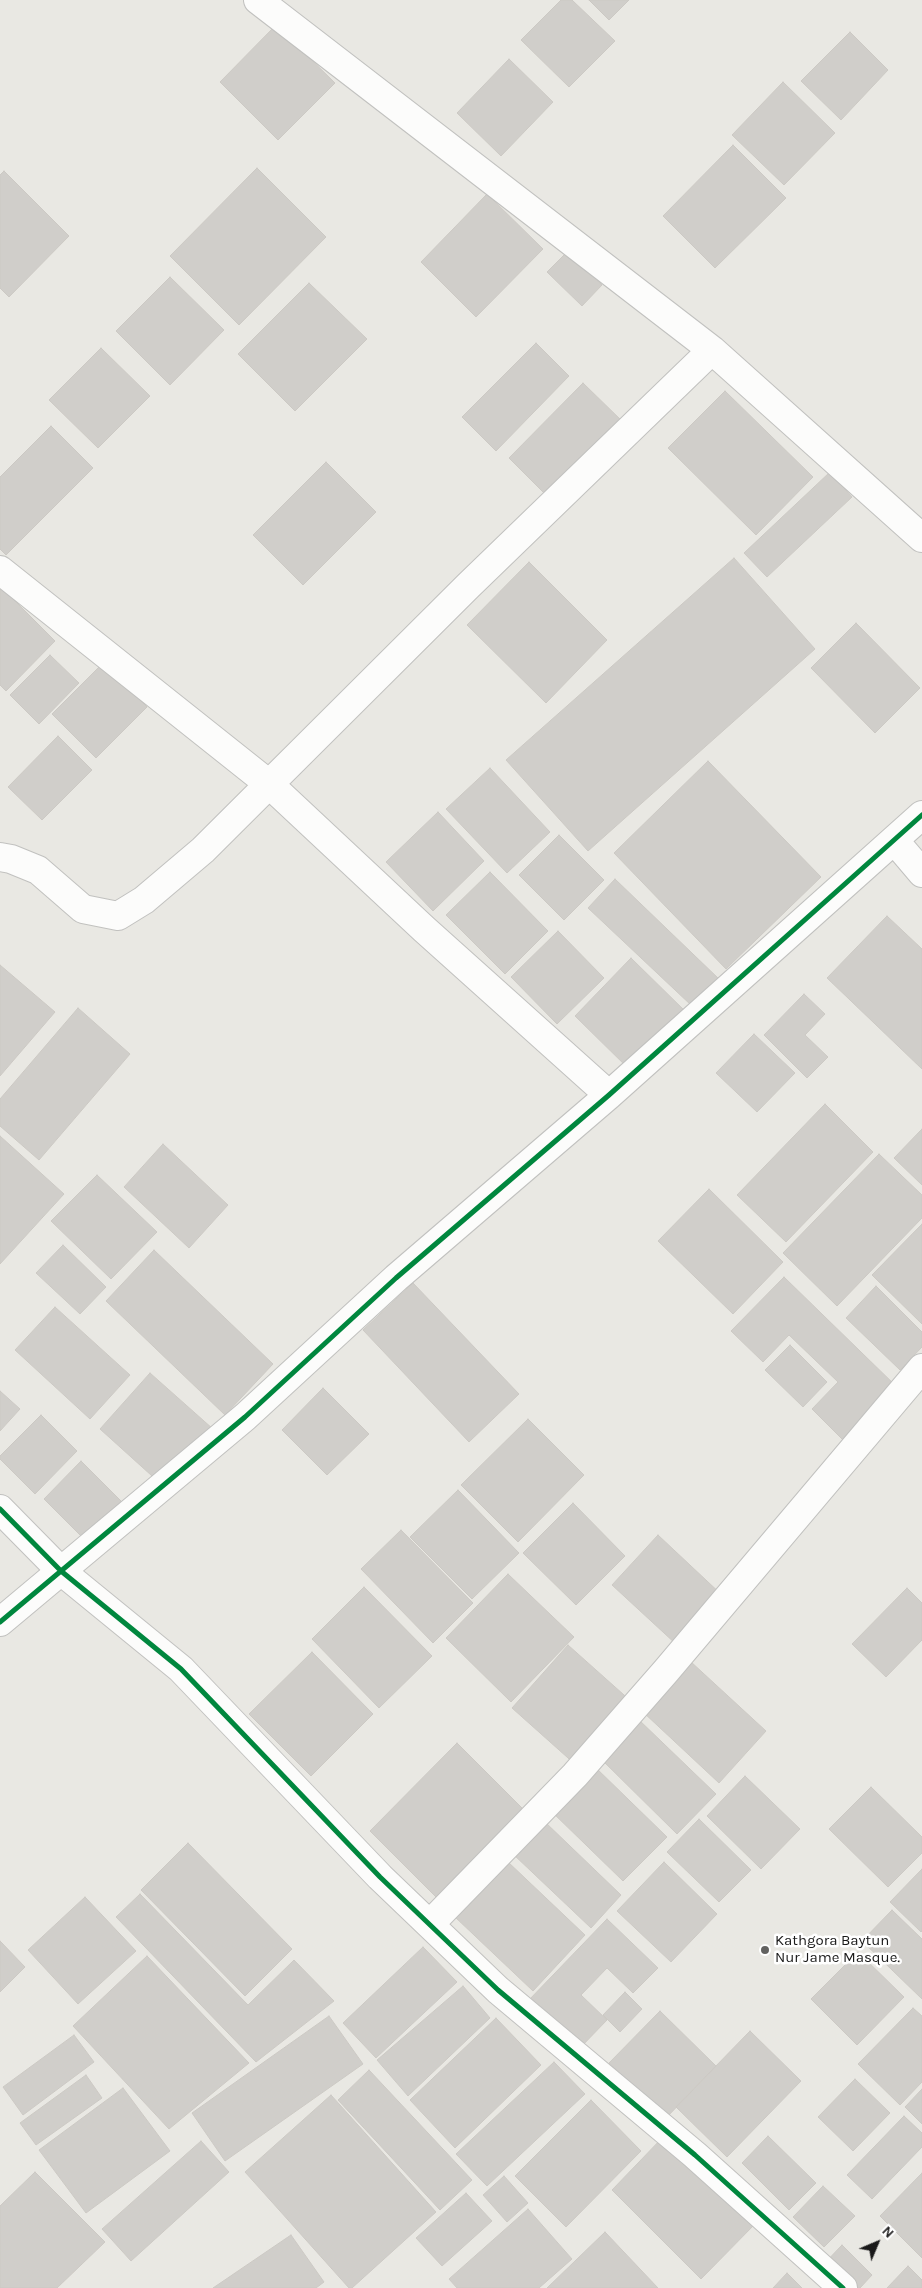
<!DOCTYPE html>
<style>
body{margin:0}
#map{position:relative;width:922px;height:2288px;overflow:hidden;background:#e9e8e3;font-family:Karla,sans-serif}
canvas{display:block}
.north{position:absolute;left:852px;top:2218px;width:50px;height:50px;-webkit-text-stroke:4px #fff;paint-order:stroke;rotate:45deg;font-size:14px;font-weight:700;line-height:20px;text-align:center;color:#1a1a1a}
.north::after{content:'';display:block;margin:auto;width:18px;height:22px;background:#1a1a1a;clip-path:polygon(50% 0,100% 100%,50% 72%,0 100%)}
</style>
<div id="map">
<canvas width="922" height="2288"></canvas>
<div class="north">N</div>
</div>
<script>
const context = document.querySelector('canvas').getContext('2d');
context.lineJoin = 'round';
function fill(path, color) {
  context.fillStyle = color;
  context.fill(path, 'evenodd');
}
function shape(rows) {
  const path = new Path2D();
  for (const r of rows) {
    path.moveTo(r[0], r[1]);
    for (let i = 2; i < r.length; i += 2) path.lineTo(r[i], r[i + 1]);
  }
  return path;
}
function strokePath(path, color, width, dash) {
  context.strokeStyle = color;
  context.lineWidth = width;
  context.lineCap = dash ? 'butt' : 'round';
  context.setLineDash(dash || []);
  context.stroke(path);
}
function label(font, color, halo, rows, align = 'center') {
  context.font = font + ' Karla,sans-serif';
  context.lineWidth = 5;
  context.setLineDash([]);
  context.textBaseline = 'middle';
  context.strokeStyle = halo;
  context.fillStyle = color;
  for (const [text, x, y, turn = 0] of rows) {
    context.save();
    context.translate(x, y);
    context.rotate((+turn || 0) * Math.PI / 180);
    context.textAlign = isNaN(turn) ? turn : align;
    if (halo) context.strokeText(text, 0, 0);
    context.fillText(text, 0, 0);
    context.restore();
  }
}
const building = shape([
 [561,0,572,0,615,41,569,87,521,40,561,0],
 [589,0,629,0,609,20,589,0],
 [276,25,335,83,278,140,220,82,276,25],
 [850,32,888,70,841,120,801,81,850,32],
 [509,59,553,102,501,156,457,113,509,59],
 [783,82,835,133,784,185,732,135,783,82],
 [733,145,786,198,715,268,663,216,733,145],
 [257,168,326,237,239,325,170,256,257,168],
 [4,171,69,236,9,297,0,288,0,175,4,171],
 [487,194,543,249,476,317,421,262,487,194],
 [567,252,602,285,582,306,547,272,567,252],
 [170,277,224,330,170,385,116,331,170,277],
 [309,283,367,339,295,411,238,354,309,283],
 [536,343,569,376,496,451,462,417,536,343],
 [101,348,150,396,98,448,49,400,101,348],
 [583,383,623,422,548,497,509,458,583,383],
 [725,391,813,477,756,535,668,448,725,391],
 [51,426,93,468,6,555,0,549,0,477,51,426],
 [326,462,376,512,303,585,253,535,326,462],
 [830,472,852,497,767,577,744,553,830,472],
 [734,558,815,649,588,851,506,760,734,558],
 [529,562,607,640,546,703,467,625,529,562],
 [0,586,55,641,6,691,0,685,0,586],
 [856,623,920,688,875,733,811,668,856,623],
 [50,655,79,683,39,724,10,695,50,655],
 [103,663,147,707,96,758,52,714,103,663],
 [58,736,92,770,42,820,8,787,58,736],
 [708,761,821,877,726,969,614,853,708,761],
 [490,768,550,832,507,873,446,809,490,768],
 [438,812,484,861,433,911,386,862,438,812],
 [559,835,604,880,564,920,519,875,559,835],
 [490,872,548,931,505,974,446,915,490,872],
 [615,879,719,979,692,1006,588,908,615,879],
 [887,916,922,949,922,1069,827,978,887,916],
 [558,931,604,978,557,1024,511,977,558,931],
 [631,958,687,1013,631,1071,575,1016,631,958],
 [0,965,55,1012,0,1076,0,965],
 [804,994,825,1014,805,1035,828,1057,807,1078,764,1035,804,994],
 [78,1008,130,1054,39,1160,0,1126,0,1099,78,1008],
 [754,1034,795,1073,757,1112,716,1073,754,1034],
 [825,1104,873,1152,786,1242,737,1195,825,1104],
 [922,1129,922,1185,894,1158,922,1129],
 [0,1136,64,1194,0,1264,0,1136],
 [163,1144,228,1205,189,1248,124,1187,163,1144],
 [879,1154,922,1195,922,1218,837,1306,783,1253,879,1154],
 [97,1175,157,1232,111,1279,51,1221,97,1175],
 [709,1189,783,1262,733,1314,658,1241,709,1189],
 [922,1224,922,1324,872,1275,922,1224],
 [63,1245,106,1287,80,1314,36,1273,63,1245],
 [154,1250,273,1364,225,1415,106,1301,154,1250],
 [784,1277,899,1389,846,1443,812,1409,838,1382,789,1335,763,1362,731,1331,784,1277],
 [413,1283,519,1394,469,1442,363,1330,413,1283],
 [876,1286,922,1332,922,1347,900,1370,846,1318,876,1286],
 [55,1307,130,1375,90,1419,15,1350,55,1307],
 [790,1345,827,1382,803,1407,765,1370,790,1345],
 [150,1373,213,1429,162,1485,100,1429,150,1373],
 [323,1388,369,1434,327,1475,282,1430,323,1388],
 [0,1391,20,1409,0,1431,0,1391],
 [41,1415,77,1451,35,1494,0,1459,0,1456,41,1415],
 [528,1419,584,1475,518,1542,461,1485,528,1419],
 [81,1461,122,1502,84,1539,44,1499,81,1461],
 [458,1490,519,1553,472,1599,410,1537,458,1490],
 [573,1503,625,1556,576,1605,523,1553,573,1503],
 [401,1530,473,1603,433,1643,361,1569,401,1530],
 [658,1535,723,1596,677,1645,612,1585,658,1535],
 [508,1574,574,1637,511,1702,446,1638,508,1574],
 [364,1587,432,1656,379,1708,312,1639,364,1587],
 [907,1588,922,1603,922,1640,886,1677,852,1644,907,1588],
 [568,1645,633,1703,577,1766,512,1708,568,1645],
 [312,1652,373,1714,311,1776,249,1714,312,1652],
 [690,1661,766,1731,719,1783,643,1712,690,1661],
 [637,1718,716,1794,677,1834,599,1757,637,1718],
 [457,1743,524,1810,437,1898,370,1831,457,1743],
 [593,1765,667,1837,623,1881,550,1810,593,1765],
 [745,1776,800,1829,761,1869,707,1816,745,1776],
 [871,1787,922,1837,922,1853,888,1887,829,1829,871,1787],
 [699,1819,751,1870,719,1902,667,1852,699,1819],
 [544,1821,621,1895,591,1928,513,1854,544,1821],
 [188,1843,292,1949,245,1996,141,1890,188,1843],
 [507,1861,585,1935,533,1991,455,1917,507,1861],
 [664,1862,717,1914,671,1962,617,1911,664,1862],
 [922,1869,922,1931,921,1932,890,1902,922,1869],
 [140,1894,248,2005,294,1960,334,2001,256,2062,116,1917,140,1894],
 [85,1897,136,1951,78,2004,28,1950,85,1897],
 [892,1910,922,1939,922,1999,862,1941,892,1910],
 [607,1919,658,1968,633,1993,607,1968,581,1995,607,2020,578,2050,528,2001,607,1919],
 [0,1941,25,1967,0,1992,0,1941],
 [423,1947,457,1982,376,2058,343,2023,423,1947],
 [858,1952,904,1997,857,2045,811,1999,858,1952],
 [147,1956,249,2063,169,2129,73,2026,147,1956],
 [463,1986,490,2018,408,2096,377,2060,463,1986],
 [625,1992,642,2009,620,2032,603,2015,625,1992],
 [913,2008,922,2016,922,2082,900,2105,858,2064,913,2008],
 [660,2011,716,2066,666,2118,609,2063,660,2011],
 [329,2016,363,2064,225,2161,192,2113,329,2016],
 [496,2018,541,2065,455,2148,410,2100,496,2018],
 [750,2031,801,2081,727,2157,676,2107,750,2031],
 [74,2035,94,2062,23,2115,3,2087,74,2035],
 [554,2062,585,2094,487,2186,456,2154,554,2062],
 [369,2070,472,2180,440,2210,338,2100,369,2070],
 [86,2075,102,2098,36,2145,20,2123,86,2075],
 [855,2079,890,2113,853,2151,818,2117,855,2079],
 [123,2088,170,2151,86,2213,39,2150,123,2088],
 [922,2089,922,2124,905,2107,922,2089],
 [331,2095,436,2212,352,2288,349,2288,245,2172,331,2095],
 [591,2100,641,2151,566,2227,515,2176,591,2100],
 [904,2116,922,2133,922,2147,872,2199,847,2175,904,2116],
 [664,2136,754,2225,701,2279,612,2190,664,2136],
 [768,2136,816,2183,789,2210,742,2163,768,2136],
 [201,2141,229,2172,131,2261,102,2229,201,2141],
 [35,2172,105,2242,57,2288,0,2288,0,2206,35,2172],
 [922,2173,922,2258,880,2216,922,2173],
 [504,2176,528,2203,507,2222,483,2195,504,2176],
 [823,2186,855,2216,824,2247,793,2217,823,2186],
 [466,2193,492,2221,442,2266,416,2238,466,2193],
 [528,2209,572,2259,539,2288,457,2288,449,2279,528,2209],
 [605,2232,658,2288,547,2288,605,2232],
 [291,2235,324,2282,316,2288,213,2288,291,2235],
 [842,2245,872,2275,860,2288,845,2288,822,2266,842,2245],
 [908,2266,922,2280,922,2288,887,2288,908,2266],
 [787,2273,802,2288,773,2288,787,2273]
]);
fill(building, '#d0ceca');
strokePath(building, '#ccc9c4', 1);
const minor = shape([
 [258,0,712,350,922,538],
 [0,570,269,784,424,929,609,1095],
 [894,840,922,873],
 [0,857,11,859,38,870,83,909,118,916,144,900,203,850,468,586,712,350],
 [0,1509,61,1571,181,1669,380,1877,498,1990,695,2155,843,2288],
 [0,1622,245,1417,396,1278,609,1095,922,815],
 [430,1924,575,1775,666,1671,922,1368]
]);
strokePath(minor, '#c1c1bf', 30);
strokePath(minor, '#fcfcfb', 28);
strokePath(shape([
 [0,1509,61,1571,181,1669,380,1877,498,1990,695,2155,843,2288],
 [0,1622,245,1417,396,1278,609,1095,922,815]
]), '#00873e', 5);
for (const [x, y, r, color] of [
 [765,1950,5,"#626260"]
]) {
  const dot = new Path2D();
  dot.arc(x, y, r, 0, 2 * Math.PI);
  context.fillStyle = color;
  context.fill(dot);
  strokePath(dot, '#fff', 2);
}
label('15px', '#1a1a1a', '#fff', [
 ["Kathgora Baytun",775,1941],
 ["Nur Jame Masque.",775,1958]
], 'left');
</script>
